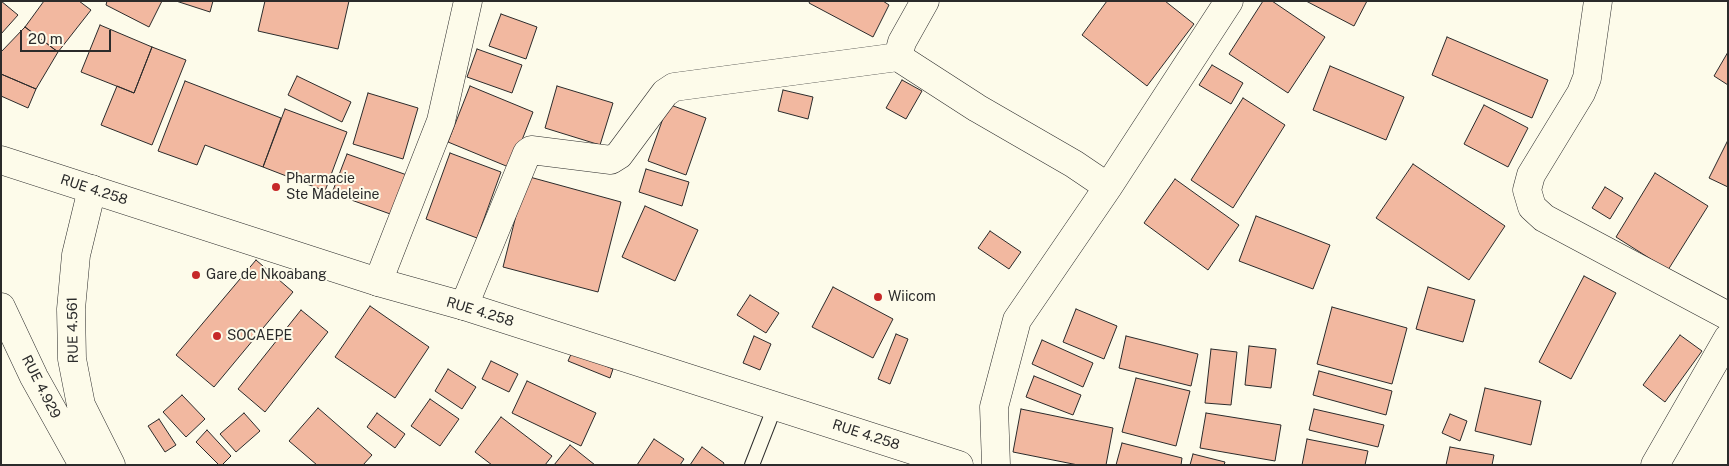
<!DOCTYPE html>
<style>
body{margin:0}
#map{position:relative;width:1729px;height:466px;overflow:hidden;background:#fdfbea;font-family:"Public Sans",sans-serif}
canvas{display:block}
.frame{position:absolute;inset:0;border:2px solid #2b2b2b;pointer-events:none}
.scale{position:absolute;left:20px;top:30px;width:91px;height:22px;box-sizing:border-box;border:2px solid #2b2b2b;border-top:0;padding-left:6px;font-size:15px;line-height:18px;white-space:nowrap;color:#2b2b2b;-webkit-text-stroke:4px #fdfbea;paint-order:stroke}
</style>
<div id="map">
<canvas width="1729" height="466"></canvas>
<div class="frame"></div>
<div class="scale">20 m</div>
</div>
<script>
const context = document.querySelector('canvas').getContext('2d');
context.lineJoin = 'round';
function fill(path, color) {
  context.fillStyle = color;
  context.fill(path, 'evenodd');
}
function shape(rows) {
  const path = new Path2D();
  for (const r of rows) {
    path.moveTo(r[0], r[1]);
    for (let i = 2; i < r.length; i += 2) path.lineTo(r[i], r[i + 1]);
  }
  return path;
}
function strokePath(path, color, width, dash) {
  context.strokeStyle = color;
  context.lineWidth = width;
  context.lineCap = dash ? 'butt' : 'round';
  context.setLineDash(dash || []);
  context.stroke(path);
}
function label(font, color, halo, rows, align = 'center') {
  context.font = font + ' "Public Sans",sans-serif';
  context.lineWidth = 4;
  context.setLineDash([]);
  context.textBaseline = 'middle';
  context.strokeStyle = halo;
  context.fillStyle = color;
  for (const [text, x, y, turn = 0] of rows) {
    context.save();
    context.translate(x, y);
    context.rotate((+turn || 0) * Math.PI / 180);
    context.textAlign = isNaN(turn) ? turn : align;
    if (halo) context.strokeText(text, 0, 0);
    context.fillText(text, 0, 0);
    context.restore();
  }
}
const building = shape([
 [1,1,18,15,1,34,1,1],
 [44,1,79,1,91,10,58,52,25,27,44,1],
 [107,1,162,1,149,27,106,5,107,1],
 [176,1,213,1,210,12,176,1],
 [265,1,349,1,338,49,258,31,265,1],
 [810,1,883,1,889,5,873,37,809,3,810,1],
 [1107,1,1165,1,1194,24,1147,86,1082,35,1107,1],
 [1263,1,1272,1,1325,37,1288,93,1229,54,1263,1],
 [1306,1,1367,1,1354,26,1306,1],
 [501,14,537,27,526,59,489,46,501,14],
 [100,25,152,47,134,93,81,72,100,25],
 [25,27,58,52,36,89,1,74,1,52,25,27],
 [1447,37,1548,80,1532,118,1432,75,1447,37],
 [152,47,186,60,152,145,101,125,117,86,134,93,152,47],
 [477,49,522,65,512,93,467,77,477,49],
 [1728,52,1728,85,1714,76,1728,52],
 [1212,65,1243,83,1231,104,1199,85,1212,65],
 [1330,66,1404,97,1386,140,1313,110,1330,66],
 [1,74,36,89,28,108,1,96,1,74],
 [297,76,351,102,342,122,288,95,297,76],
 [902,80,922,91,906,119,886,108,902,80],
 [185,81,281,118,263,167,205,145,197,165,158,151,185,81],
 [470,86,533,112,511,168,448,142,470,86],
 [557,86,613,103,600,145,545,128,557,86],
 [783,90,813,97,808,119,778,111,783,90],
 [368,93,418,108,403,159,353,144,368,93],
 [1243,98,1285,125,1233,208,1191,180,1243,98],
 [668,104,706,118,686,175,648,161,668,104],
 [1484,105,1528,128,1508,167,1464,144,1484,105],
 [285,109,347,132,325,191,263,167,285,109],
 [1728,140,1728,187,1709,178,1728,140],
 [450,153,501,172,477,238,426,219,450,153],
 [347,154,407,175,393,215,332,193,347,154],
 [1413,164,1505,226,1469,280,1376,218,1413,164],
 [646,169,689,182,682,206,639,192,646,169],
 [1655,173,1708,206,1668,270,1616,237,1655,173],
 [526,176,621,202,598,292,503,267,526,176],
 [1175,179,1239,225,1208,270,1144,223,1175,179],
 [1605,187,1623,198,1610,219,1592,208,1605,187],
 [645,206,698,230,675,281,622,257,645,206],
 [1256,216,1330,245,1313,289,1239,261,1256,216],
 [990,231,1021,252,1009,269,978,248,990,231],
 [256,260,293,292,214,387,176,355,256,260],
 [1584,276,1616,293,1571,379,1539,362,1584,276],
 [833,287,893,319,873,358,812,327,833,287],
 [1428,287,1475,300,1463,342,1416,329,1428,287],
 [750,295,779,313,766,333,737,315,750,295],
 [370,306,429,347,395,398,335,357,370,306],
 [1332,307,1407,328,1392,384,1317,364,1332,307],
 [1076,309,1117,326,1104,359,1063,342,1076,309],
 [301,310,328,332,265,412,238,389,301,310],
 [896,334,908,339,890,384,878,379,896,334],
 [1680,335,1702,351,1665,402,1643,385,1680,335],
 [754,336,771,344,760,370,743,363,754,336],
 [1126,336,1198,354,1191,386,1119,368,1126,336],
 [1042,340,1093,363,1083,387,1032,364,1042,340],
 [1249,346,1276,349,1271,388,1245,385,1249,346],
 [1211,349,1237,352,1231,405,1205,403,1211,349],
 [572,352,613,369,610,378,568,361,572,352],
 [491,361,518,374,509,392,482,379,491,361],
 [448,369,476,387,462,409,435,391,448,369],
 [1319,371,1392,391,1386,415,1313,395,1319,371],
 [1034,376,1081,395,1073,415,1026,397,1034,376],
 [1136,378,1190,391,1176,446,1122,432,1136,378],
 [527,381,596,413,581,446,512,413,527,381],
 [1485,388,1541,401,1531,445,1475,431,1485,388],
 [182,395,205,419,186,437,163,412,182,395],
 [430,399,459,419,440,446,411,426,430,399],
 [318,408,372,455,363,465,317,465,289,441,318,408],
 [1021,409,1113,428,1106,465,1078,465,1013,452,1021,409],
 [1314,409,1384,425,1378,447,1309,430,1314,409],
 [244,413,260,431,236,452,220,434,244,413],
 [377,413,405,434,395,448,367,427,377,413],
 [1206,413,1281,425,1275,461,1200,448,1206,413],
 [1450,414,1467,421,1460,441,1442,433,1450,414],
 [501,417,552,456,545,465,492,465,475,452,501,417],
 [159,419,176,445,165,452,148,426,159,419],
 [207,430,231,456,222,465,219,465,196,442,207,430],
 [654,439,684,459,680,465,637,465,654,439],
 [1307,439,1368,451,1365,465,1302,465,1307,439],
 [1122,443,1182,458,1181,465,1116,465,1122,443],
 [570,445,595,465,554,465,570,445],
 [702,447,724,463,723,465,690,465,702,447],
 [1450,447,1494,455,1492,465,1446,465,1450,447],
 [1193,454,1225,462,1224,465,1190,465,1193,454]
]);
fill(building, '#f2b8a0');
strokePath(building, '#2b2b2b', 1);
const service = shape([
 [752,465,775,406]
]);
const minor = shape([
 [925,1,902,42,898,57,977,108,1074,164,1108,187],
 [1598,1,1587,78,1581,93,1531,175,1527,190,1532,207,1544,218,1728,316],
 [378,282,441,121,468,1],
 [464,306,527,153,531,150,611,160,619,155,665,93,674,87,898,57],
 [996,465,994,407,1017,320,1108,187,1229,1],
 [1655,465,1728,338]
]);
const primary = shape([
 [92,189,76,255,71,309,72,359,81,405,111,465],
 [1,307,34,377,83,465]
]);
const trunk = shape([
 [1,160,378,282,464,306,959,465]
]);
strokePath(service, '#2b2b2b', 16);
strokePath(minor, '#2b2b2b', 29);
strokePath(primary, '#2b2b2b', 29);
strokePath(trunk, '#2b2b2b', 29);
strokePath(service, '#fdfbea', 14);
strokePath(minor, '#fdfbea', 28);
strokePath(primary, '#fdfbea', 28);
strokePath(trunk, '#fdfbea', 28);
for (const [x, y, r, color] of [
 [276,187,5,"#c62828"],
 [196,275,5,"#c62828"],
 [878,297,5,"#c62828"],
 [217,336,5,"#c62828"]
]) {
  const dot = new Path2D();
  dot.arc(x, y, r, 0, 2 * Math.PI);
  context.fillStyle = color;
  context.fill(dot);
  strokePath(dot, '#fdfbea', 2);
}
label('14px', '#2b2b2b', '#fdfbea', [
 ["Pharmacie",286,179],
 ["Ste Madeleine",286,195],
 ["Gare de Nkoabang",206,275],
 ["Wiicom",888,297],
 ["SOCAEPE",227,336]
], 'left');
label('14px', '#2b2b2b', '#fdfbea', [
 ["RUE 4.258",94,190,18],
 ["RUE 4.258",480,312,17],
 ["RUE 4.561",73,330,-91],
 ["RUE 4.929",41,387,63],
 ["RUE 4.258",866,435,18]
]);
</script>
